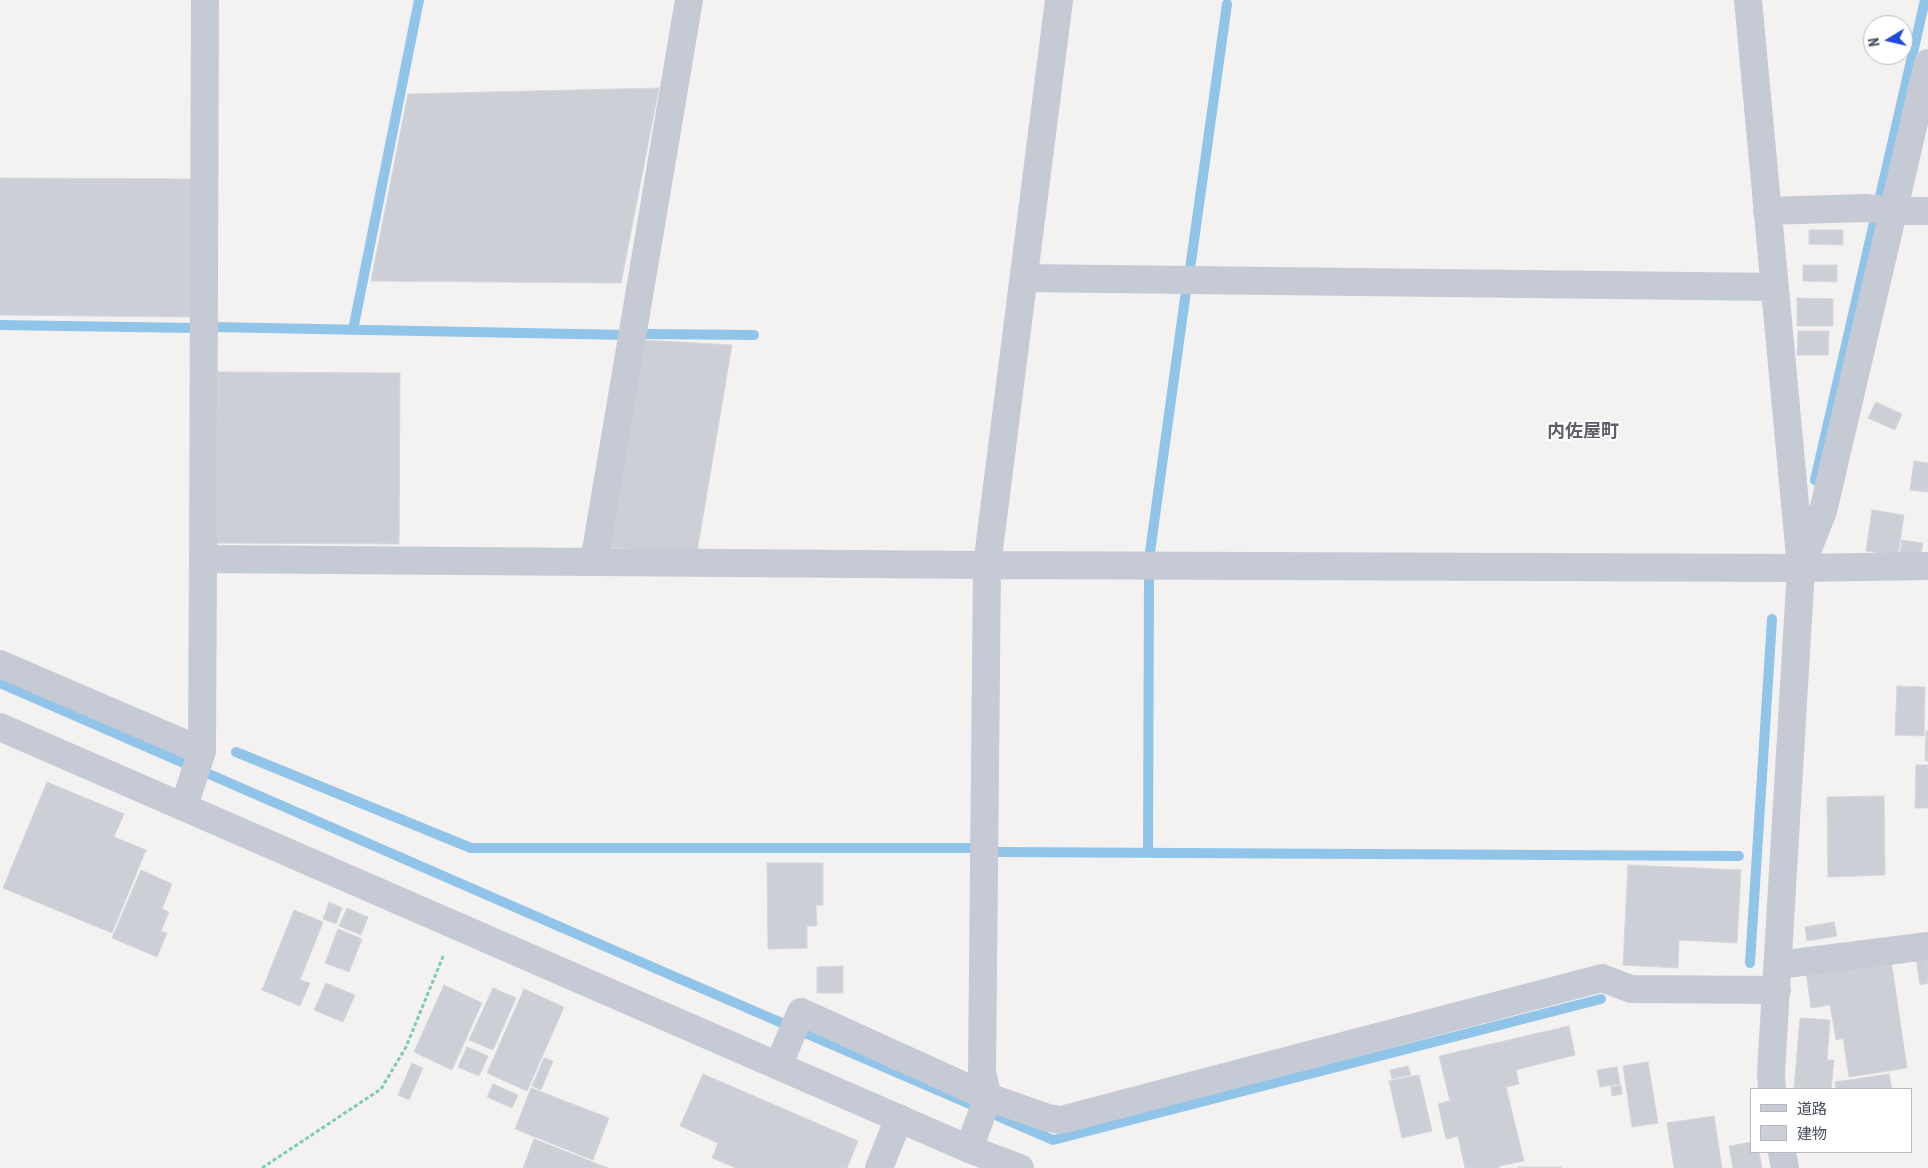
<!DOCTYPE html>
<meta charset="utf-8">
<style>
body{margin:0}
#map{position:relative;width:1928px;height:1168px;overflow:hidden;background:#f3f2f1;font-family:"Roboto Condensed","Noto Sans JP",sans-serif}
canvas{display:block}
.legend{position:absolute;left:1750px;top:1088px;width:162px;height:65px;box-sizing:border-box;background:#fff;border:1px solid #b6b9bf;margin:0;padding:6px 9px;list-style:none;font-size:15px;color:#49505e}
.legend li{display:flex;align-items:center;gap:10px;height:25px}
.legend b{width:25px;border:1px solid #b6b9bf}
.north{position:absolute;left:1863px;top:15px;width:50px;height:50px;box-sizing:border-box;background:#fff;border:1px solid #b6b9bf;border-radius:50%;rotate:261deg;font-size:14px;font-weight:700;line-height:20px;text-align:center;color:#49505e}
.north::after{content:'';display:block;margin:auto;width:18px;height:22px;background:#214add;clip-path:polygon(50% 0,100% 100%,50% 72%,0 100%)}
</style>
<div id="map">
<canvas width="1928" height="1168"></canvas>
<ul class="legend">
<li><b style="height:6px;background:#c5cad5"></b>道路</li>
<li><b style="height:14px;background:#cdcfd6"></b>建物</li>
</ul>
<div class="north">N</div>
</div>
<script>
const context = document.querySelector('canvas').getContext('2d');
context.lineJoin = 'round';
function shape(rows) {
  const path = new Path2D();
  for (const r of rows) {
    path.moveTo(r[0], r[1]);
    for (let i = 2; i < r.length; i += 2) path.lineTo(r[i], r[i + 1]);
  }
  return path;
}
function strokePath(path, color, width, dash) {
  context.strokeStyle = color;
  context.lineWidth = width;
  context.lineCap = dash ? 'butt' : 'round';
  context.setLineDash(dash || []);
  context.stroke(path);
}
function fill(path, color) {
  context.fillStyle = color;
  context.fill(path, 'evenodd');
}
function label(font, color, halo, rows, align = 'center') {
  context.font = font + ' "Roboto Condensed","Noto Sans JP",sans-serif';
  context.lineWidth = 4;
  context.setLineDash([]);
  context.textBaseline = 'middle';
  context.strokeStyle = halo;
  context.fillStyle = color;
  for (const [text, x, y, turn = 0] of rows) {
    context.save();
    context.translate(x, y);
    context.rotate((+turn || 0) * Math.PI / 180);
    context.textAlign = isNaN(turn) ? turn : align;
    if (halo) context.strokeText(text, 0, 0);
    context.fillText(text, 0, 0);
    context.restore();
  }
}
strokePath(shape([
 [1190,269,1227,4],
 [0,325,194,328],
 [213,327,627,335],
 [353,330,419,0],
 [645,334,754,335],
 [1815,480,1925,0],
 [1150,552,1186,291],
 [0,683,673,976,1053,1140,1601,999],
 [236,752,471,848,969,848],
 [996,852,1739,856],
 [1148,853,1149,575],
 [1750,963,1772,619]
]), '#91c4e9', 10);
const building = shape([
 [659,88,621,283,371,281,408,94,659,88],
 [0,178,192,179,191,317,0,315,0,178],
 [1809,230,1843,230,1843,245,1809,244,1809,230],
 [1803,265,1837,265,1837,282,1803,281,1803,265],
 [1797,298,1833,299,1833,326,1797,326,1797,298],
 [1798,331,1829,331,1828,355,1797,355,1798,331],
 [643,340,732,345,697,552,608,547,643,340],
 [218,372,400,373,399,544,217,543,218,372],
 [1876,402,1902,414,1895,430,1868,418,1876,402],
 [1914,461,1928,463,1928,492,1910,490,1914,461],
 [1872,510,1904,515,1898,555,1866,551,1872,510],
 [1902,540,1923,543,1921,555,1900,553,1902,540],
 [1897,686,1925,687,1924,736,1895,735,1897,686],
 [1926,731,1928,731,1928,761,1925,761,1926,731],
 [1916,765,1928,765,1928,808,1915,808,1916,765],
 [47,782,124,814,114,837,146,850,112,933,3,888,47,782],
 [1884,796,1885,875,1828,877,1827,797,1884,796],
 [767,863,823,863,823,905,816,905,817,926,807,926,807,948,768,949,767,863],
 [1628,865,1741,870,1737,943,1679,940,1678,968,1623,965,1628,865],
 [141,870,172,884,162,909,169,912,161,931,167,933,157,957,112,938,141,870],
 [329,902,342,908,336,924,323,919,329,902],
 [347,908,368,917,361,935,339,926,347,908],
 [294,910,323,922,300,980,310,983,300,1006,262,990,294,910],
 [1834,922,1837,936,1807,941,1805,927,1834,922],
 [338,929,362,939,349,972,325,963,338,929],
 [1928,957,1928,983,1920,985,1916,958,1928,957],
 [1891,960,1907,1068,1849,1077,1843,1038,1836,1040,1830,1005,1811,1008,1806,972,1891,960],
 [843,966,843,993,817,993,817,967,843,966],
 [326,983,355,995,343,1022,314,1010,326,983],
 [444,985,482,1003,452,1070,414,1052,444,985],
 [493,988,516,998,493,1050,469,1040,493,988],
 [524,989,564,1007,527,1091,487,1073,524,989],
 [1800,1018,1830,1020,1827,1060,1834,1060,1831,1089,1794,1088,1800,1018],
 [1569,1026,1575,1055,1516,1070,1519,1084,1506,1087,1524,1161,1499,1166,1499,1168,1465,1168,1458,1136,1446,1139,1438,1104,1450,1101,1439,1056,1569,1026],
 [467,1047,488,1056,479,1076,458,1067,467,1047],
 [544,1058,553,1061,541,1090,532,1086,544,1058],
 [1648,1062,1658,1123,1632,1127,1623,1066,1648,1062],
 [412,1063,423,1068,409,1100,398,1095,412,1063],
 [1408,1066,1411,1075,1392,1079,1390,1070,1408,1066],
 [1617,1067,1620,1084,1600,1087,1597,1070,1617,1067],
 [703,1074,858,1141,847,1168,736,1168,712,1158,718,1143,680,1126,703,1074],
 [1889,1074,1892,1089,1836,1089,1835,1082,1889,1074],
 [1419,1075,1432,1131,1402,1138,1389,1081,1419,1075],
 [493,1084,518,1095,512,1108,487,1097,493,1084],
 [1621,1085,1622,1094,1612,1096,1611,1087,1621,1085],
 [531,1088,609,1118,593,1160,515,1129,531,1088],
 [1714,1116,1722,1168,1674,1168,1667,1123,1714,1116],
 [534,1139,608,1168,523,1168,534,1139],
 [1752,1142,1752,1152,1759,1152,1762,1168,1733,1168,1729,1146,1752,1142],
 [1518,1167,1561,1167,1561,1168,1518,1168,1518,1167]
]);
fill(building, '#cdcfd6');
strokePath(building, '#d5d6dc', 1);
strokePath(shape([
 [262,1168,381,1089,406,1047,444,954]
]), '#7bcbb5', 3, [4, 2.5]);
strokePath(shape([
 [1748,0,1801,568,1771,1073,1772,1089],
 [1767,211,1865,208,1893,211,1928,211],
 [1024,278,1775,287],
 [203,559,205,0],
 [594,562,689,0],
 [1802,564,1823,511,1928,63],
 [0,664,202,751],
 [0,727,969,1149,1020,1168],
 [184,806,202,751,203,559,987,565,1801,568,1928,566],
 [1778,965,1928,946],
 [778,1066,801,1012,988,1097,1048,1118,1061,1120,1602,978,1631,989,1777,990],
 [969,1149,988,1097,982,1073,987,565,1059,0],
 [1782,1152,1785,1168],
 [879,1168,899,1118]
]), '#c5cad5', 28);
label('bold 18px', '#5e5f66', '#fff', [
 ["内佐屋町",1583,432]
]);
</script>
